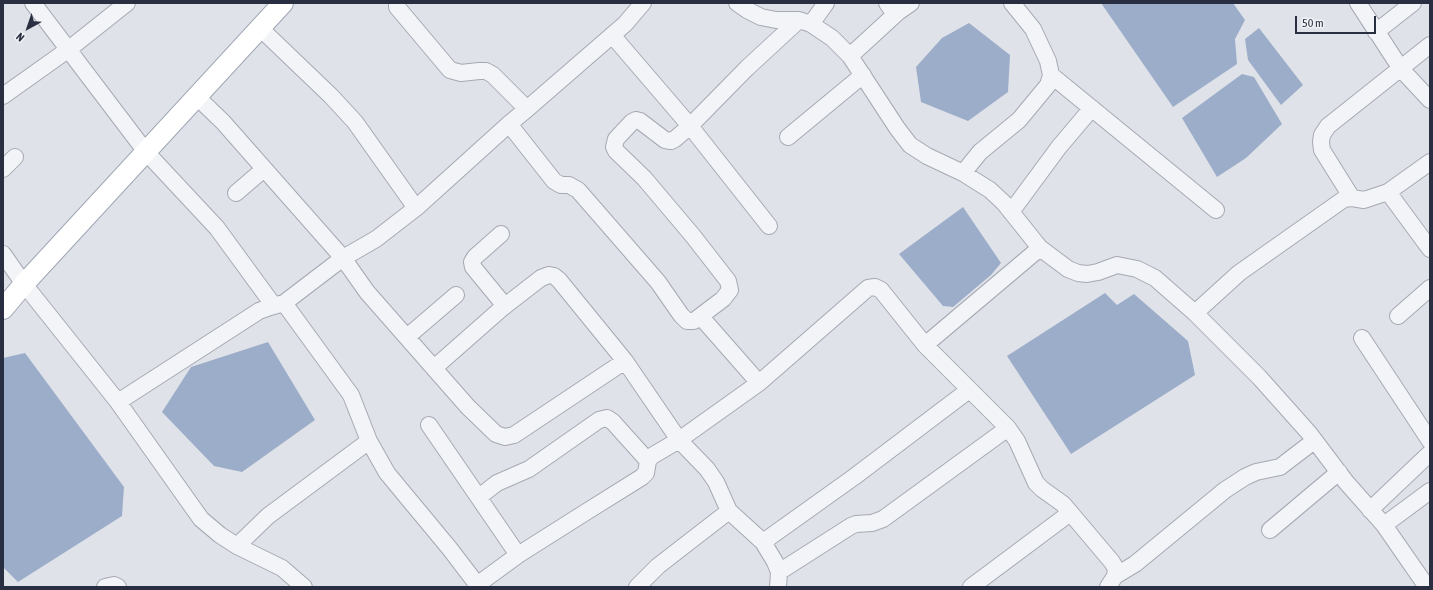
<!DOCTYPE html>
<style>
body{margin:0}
#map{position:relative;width:1433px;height:590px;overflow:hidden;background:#e0e2e9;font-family:"Asap Condensed",sans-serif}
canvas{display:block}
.frame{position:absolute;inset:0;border:4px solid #292f40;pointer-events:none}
.north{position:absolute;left:8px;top:8px;width:40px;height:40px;-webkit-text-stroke:3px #eff2f6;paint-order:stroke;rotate:220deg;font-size:11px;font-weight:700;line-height:16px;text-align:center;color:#292f40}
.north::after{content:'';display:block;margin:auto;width:14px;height:18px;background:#292f40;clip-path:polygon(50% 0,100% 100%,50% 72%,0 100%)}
.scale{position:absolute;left:1295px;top:16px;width:81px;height:18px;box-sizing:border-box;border:2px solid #292f40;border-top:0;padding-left:5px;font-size:12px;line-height:14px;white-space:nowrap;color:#292f40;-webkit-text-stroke:3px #eff2f6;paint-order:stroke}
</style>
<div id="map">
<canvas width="1433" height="590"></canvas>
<div class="frame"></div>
<div class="north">N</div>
<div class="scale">50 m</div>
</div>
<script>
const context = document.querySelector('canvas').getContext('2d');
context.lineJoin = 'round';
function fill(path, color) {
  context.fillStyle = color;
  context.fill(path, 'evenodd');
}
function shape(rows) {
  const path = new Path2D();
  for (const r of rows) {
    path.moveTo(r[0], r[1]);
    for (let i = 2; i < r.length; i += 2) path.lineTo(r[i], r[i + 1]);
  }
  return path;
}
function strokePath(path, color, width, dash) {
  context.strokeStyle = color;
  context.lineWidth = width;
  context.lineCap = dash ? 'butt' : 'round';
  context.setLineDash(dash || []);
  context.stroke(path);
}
fill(shape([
 [1101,3,1233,3,1245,20,1235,39,1237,64,1173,107],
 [969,23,1010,55,1008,92,968,121,921,102,916,67,942,38],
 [1259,28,1303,85,1281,105,1248,60,1245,39],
 [1242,74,1254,77,1282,124,1246,158,1217,177,1182,118],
 [963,207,1001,263,991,275,953,307,943,306,899,254],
 [1105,293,1117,305,1134,294,1188,341,1195,375,1071,454,1007,356],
 [268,342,315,420,242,472,214,466,162,412,191,367],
 [25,353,124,487,122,516,18,582,3,567,3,358]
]), '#9badc8');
const minor = shape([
 [33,3,146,152,217,228,274,306],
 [397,3,397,7,450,70,461,73,479,71,486,71,493,75,527,109],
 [737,3,747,10,761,17,776,20,799,20,811,24,832,38,850,56,897,128,910,145,927,156,963,173,990,190,1004,203,1040,248,1068,269,1078,273,1087,274,1098,272,1117,265,1137,269,1155,278,1195,313,1259,377,1309,433,1346,482,1384,525,1427,587],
 [887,3,895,15],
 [1358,3,1401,69,1430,100],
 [811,24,826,3],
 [260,28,331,96,355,122,416,208],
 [1376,32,1413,3],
 [612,35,690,126,769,226],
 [850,56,898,12,911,3],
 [1051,75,1216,210],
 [3,96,69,49,127,3],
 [196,96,223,122,343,258,367,292,468,407,496,434,505,437,514,435,625,361],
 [509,124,554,181,561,185,569,185,578,190,658,282,681,315,687,321,694,321,723,299,730,290,728,281,693,236,644,178,616,151,614,147,616,139,632,122,636,120,640,121,665,140,671,141,675,139,690,126,747,68,799,20],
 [788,137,863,75],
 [3,169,15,157],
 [963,173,980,152,1019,120,1048,85,1051,75,1048,61,1033,29,1012,3],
 [1388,192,1430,249],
 [236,193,264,169],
 [1352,198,1322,150,1321,142,1322,135,1328,126,1430,45],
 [1011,212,1059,147,1092,108],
 [501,234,475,257,472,262,473,267,505,306],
 [3,254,24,284,118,402,201,519,220,535,237,546,282,568,304,587],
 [284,303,351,395,369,441,387,473,450,549,479,587],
 [1195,313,1239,273,1344,199,1352,198,1364,200,1388,192,1430,162],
 [1398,316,1430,288],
 [701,317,759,383],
 [407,337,456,295],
 [1362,338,1430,441],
 [925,345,1040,248],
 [434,368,501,309,541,278,549,275,554,276,559,280,625,361,679,440,707,469,716,482,729,511,763,542,775,562,779,572,778,587],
 [118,402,259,311,270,307,284,303,343,258,376,239,416,208,509,124,527,109,625,24,643,3],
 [429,425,518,555],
 [479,497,497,483,529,469,599,420,607,418,613,422,648,461],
 [1370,510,1430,453],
 [1384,525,1430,491],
 [1270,530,1339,472],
 [763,542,854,477,969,390],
 [237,546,268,516,369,441],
 [779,572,851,526,856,524,872,523,883,519,1008,428],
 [1115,576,1135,564,1225,490,1245,477,1256,472,1280,467,1314,441],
 [477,585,518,555,586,512,642,477,646,473,648,461,652,456,679,440,759,383,868,288,875,287,881,290,925,345,1008,428,1017,441,1036,483,1042,489,1063,504,1112,562,1116,569,1115,576,1108,587],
 [105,587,114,585,118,587],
 [637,587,658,566,729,511],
 [971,587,1070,513]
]);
const major = shape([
 [3,309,24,284,283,3]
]);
strokePath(minor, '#a5a9b3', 18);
strokePath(major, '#9fa6b4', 22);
strokePath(minor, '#f3f4f7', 16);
strokePath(major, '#fff', 20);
</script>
